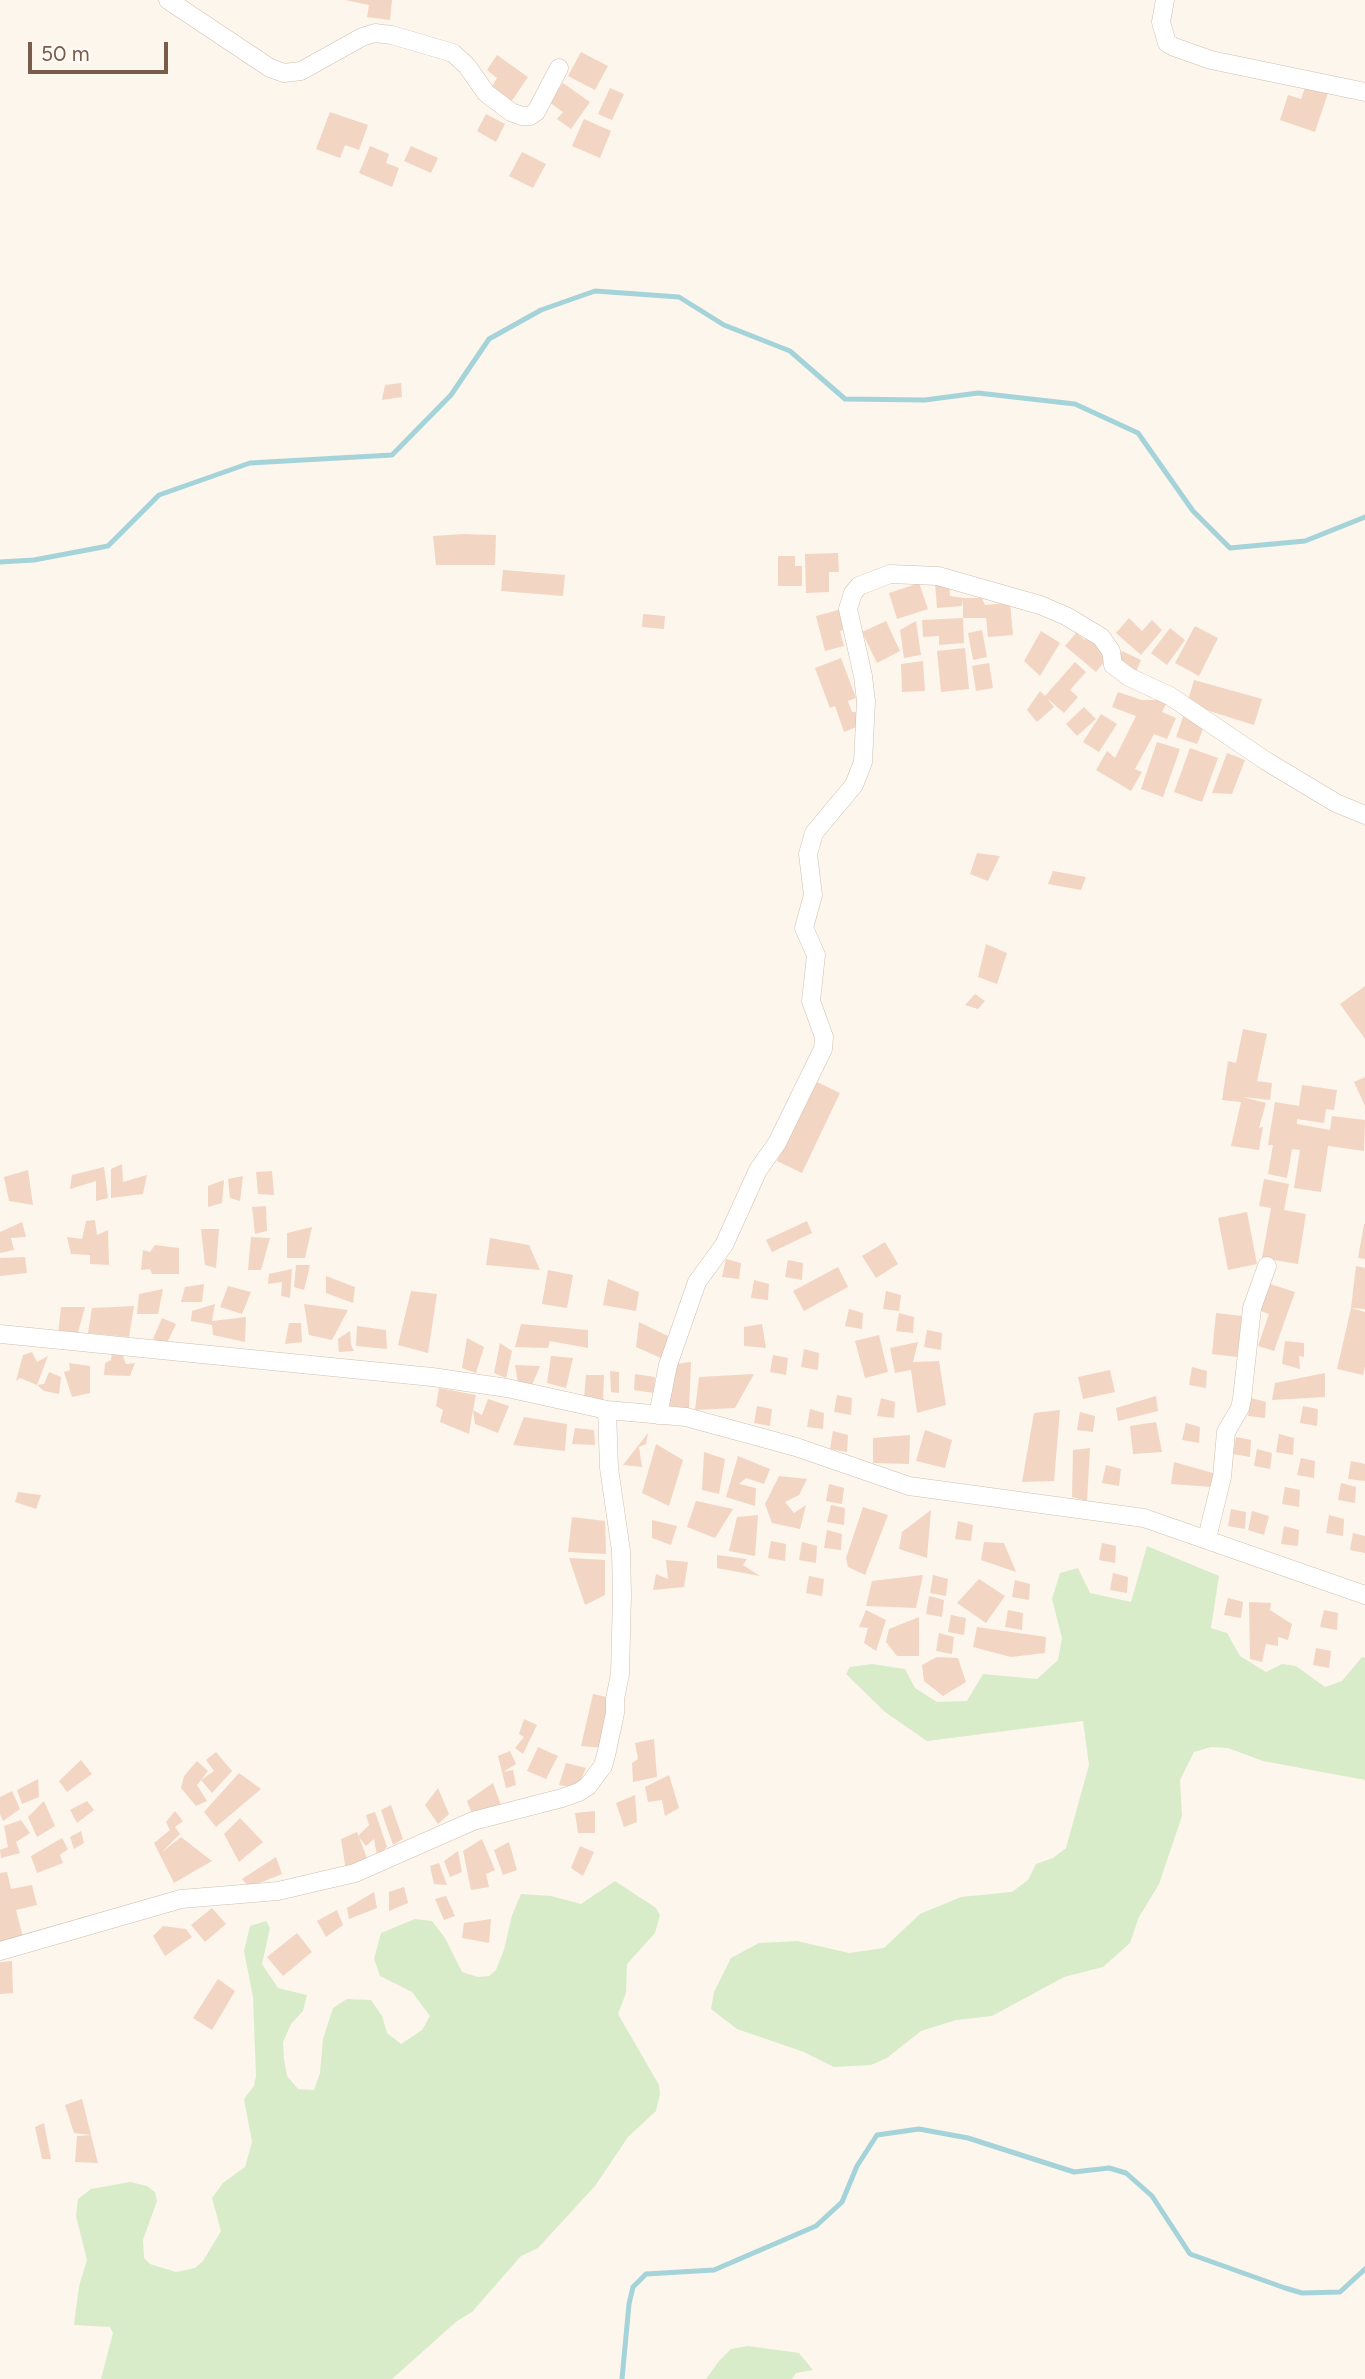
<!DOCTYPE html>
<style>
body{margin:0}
#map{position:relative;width:1365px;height:2379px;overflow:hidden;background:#fdf6ec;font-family:Figtree,sans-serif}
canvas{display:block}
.scale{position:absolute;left:28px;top:42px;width:140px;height:32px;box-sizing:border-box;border:4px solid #7a5c4d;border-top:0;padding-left:9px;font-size:21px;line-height:24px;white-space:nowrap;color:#7a5c4d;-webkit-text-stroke:5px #fffaf3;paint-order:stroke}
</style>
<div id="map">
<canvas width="1365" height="2379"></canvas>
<div class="scale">50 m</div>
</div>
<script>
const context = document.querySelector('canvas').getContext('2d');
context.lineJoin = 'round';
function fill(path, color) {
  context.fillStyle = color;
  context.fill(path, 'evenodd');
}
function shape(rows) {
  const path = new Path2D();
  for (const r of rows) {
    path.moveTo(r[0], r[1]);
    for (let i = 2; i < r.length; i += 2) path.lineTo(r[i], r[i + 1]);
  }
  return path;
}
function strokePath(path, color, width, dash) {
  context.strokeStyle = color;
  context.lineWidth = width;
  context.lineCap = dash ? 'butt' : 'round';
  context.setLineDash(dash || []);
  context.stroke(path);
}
fill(shape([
 [1147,1546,1219,1576,1211,1628,1227,1633,1240,1656,1266,1672,1282,1664,1296,1666,1325,1687,1342,1681,1362,1657,1365,1658,1365,1780,1263,1761,1228,1748,1211,1747,1194,1752,1180,1780,1182,1816,1159,1884,1139,1917,1130,1943,1103,1967,1064,1977,992,2016,956,2020,921,2031,887,2058,871,2065,834,2067,804,2052,737,2029,711,2009,714,1992,731,1958,759,1943,797,1941,849,1953,884,1948,920,1914,961,1897,1012,1892,1028,1880,1036,1864,1053,1858,1066,1848,1089,1765,1083,1721,927,1741,885,1712,846,1674,850,1667,872,1664,905,1669,915,1688,937,1702,967,1701,983,1674,1037,1679,1058,1660,1062,1638,1052,1599,1060,1573,1078,1568,1090,1593,1131,1602],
 [615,1881,656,1908,660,1915,655,1933,627,1964,626,1993,618,2014,659,2085,660,2094,656,2111,628,2137,595,2186,538,2248,521,2256,472,2312,457,2321,392,2379,101,2379,113,2333,110,2327,74,2325,79,2286,87,2260,76,2216,78,2199,91,2189,130,2182,147,2186,155,2192,157,2201,143,2240,144,2258,150,2264,176,2272,195,2268,203,2261,221,2231,212,2198,223,2183,245,2167,252,2142,244,2099,254,2086,256,2076,253,1997,244,1951,250,1926,266,1921,270,1928,262,1964,278,1988,307,1995,303,2011,291,2024,283,2042,284,2059,287,2076,298,2089,314,2090,320,2073,323,2039,333,2008,347,1999,371,2000,382,2016,387,2033,401,2044,422,2030,430,2016,412,1992,380,1976,374,1959,381,1933,415,1919,432,1921,445,1938,462,1972,478,1977,489,1976,496,1970,504,1950,512,1915,521,1894,551,1896,581,1904],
 [748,2346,799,2353,813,2370,796,2373,792,2379,706,2379,719,2361,731,2349]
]), '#d8ecc9');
strokePath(shape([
 [0,562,34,560,108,546,159,495,250,463,392,455,451,395,489,339,541,310,595,291,679,297,724,325,790,351,845,399,925,400,978,393,1075,404,1138,433,1193,511,1230,548,1305,541,1365,517],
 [622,2379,629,2304,633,2287,646,2274,714,2270,816,2226,842,2202,857,2166,877,2135,919,2129,968,2138,1074,2172,1109,2168,1126,2173,1152,2196,1190,2254,1285,2288,1302,2293,1340,2292,1365,2269]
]), '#a5d3da', 5);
fill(shape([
 [345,0,392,0,390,20,367,17,369,5],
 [581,52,608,66,595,90,568,76],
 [497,55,528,77,509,105,489,91,497,78,487,70],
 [563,83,590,102,571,129,557,119,563,112,549,102],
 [1306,85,1328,93,1315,132,1280,120,1288,95,1301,99],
 [610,88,624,94,612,120,598,114],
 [330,112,368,125,359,150,345,145,340,158,316,149],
 [486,114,505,124,496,142,477,131],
 [584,119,611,131,600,158,572,146],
 [370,146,389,154,386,163,399,168,392,187,359,173],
 [411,146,438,158,431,173,404,161],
 [522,152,546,164,533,188,509,176],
 [401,383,402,397,382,400,385,385],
 [464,534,496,535,495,565,436,565,433,536],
 [838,553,839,572,829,572,829,592,806,593,805,554],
 [778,556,795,556,795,566,802,566,802,586,778,586],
 [503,570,565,575,563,596,501,591],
 [949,582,950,596,963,598,962,606,937,608,935,583],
 [919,583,928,609,897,619,889,593],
 [963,598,982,598,985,605,1010,603,1013,635,988,637,986,618,963,618],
 [842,609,846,629,840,631,844,646,825,651,816,616],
 [643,614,665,616,664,629,642,627],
 [963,618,964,643,939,645,939,636,923,637,922,620],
 [1129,618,1142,631,1152,620,1162,630,1141,655,1116,633],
 [886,621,900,651,877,663,862,632],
 [916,621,921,655,904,658,900,630],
 [1195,626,1218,638,1199,676,1175,663],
 [1170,628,1185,640,1167,665,1151,653],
 [982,630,987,657,973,660,968,633],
 [1041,631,1060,643,1040,676,1024,661],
 [1076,633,1085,640,1090,634,1111,653,1096,672,1065,646],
 [965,648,969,689,941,692,937,651],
 [1122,651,1141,660,1135,674,1115,665],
 [841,658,856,698,848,701,852,712,859,712,859,726,844,732,835,706,830,708,815,668],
 [923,661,925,691,902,692,901,664],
 [1075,662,1086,672,1070,690,1078,697,1064,713,1047,698,1054,707,1037,722,1027,710,1040,691,1045,696],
 [989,663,993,688,976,691,972,666],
 [1194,680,1262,699,1254,725,1187,704],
 [1118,692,1142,700,1168,700,1162,712,1176,718,1167,739,1154,734,1135,769,1142,772,1131,791,1096,770,1107,751,1115,758,1136,716,1112,707],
 [1084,707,1096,719,1077,736,1066,724],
 [1185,711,1205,724,1197,744,1176,737],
 [1101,714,1117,724,1099,752,1083,742],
 [1157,742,1180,749,1163,797,1141,789],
 [1190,748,1218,758,1202,802,1174,792],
 [1227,753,1245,760,1232,794,1212,793],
 [977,853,1000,856,988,881,970,874],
 [1053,871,1086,877,1081,890,1048,884],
 [986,944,1007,953,997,984,978,977],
 [1365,986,1365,1039,1340,1004],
 [975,994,985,1001,978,1009,965,1005],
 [1243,1029,1267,1034,1257,1081,1272,1083,1270,1100,1243,1097,1266,1103,1259,1128,1263,1127,1259,1150,1231,1146,1241,1102,1222,1100,1228,1061,1236,1063],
 [1365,1077,1365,1106,1354,1082],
 [815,1081,840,1093,802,1173,777,1161],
 [1302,1085,1337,1090,1334,1110,1326,1109,1324,1123,1297,1119,1297,1124,1330,1130,1332,1116,1365,1120,1364,1151,1328,1146,1321,1192,1294,1188,1300,1150,1292,1149,1287,1178,1268,1174,1273,1145,1268,1145,1275,1102,1299,1106],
 [122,1164,123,1182,147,1175,143,1194,111,1198,111,1169],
 [104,1167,108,1198,96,1201,96,1181,70,1189,72,1175],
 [28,1170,33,1205,9,1201,4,1177],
 [272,1171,274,1195,258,1194,256,1172],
 [243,1176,240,1201,230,1198,228,1179],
 [1264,1179,1289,1184,1284,1210,1306,1214,1298,1264,1262,1258,1271,1208,1259,1206],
 [224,1180,222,1203,208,1207,208,1186],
 [266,1206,267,1231,255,1234,252,1207],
 [1247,1212,1257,1264,1228,1270,1218,1218],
 [95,1220,97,1235,108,1230,109,1265,90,1264,90,1255,71,1254,67,1237,82,1239,86,1221],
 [807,1221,812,1233,772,1252,766,1240],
 [22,1222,26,1237,11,1238,14,1250,0,1253,0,1232],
 [1364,1224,1365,1224,1365,1259,1358,1258],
 [312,1227,305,1258,287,1258,287,1233],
 [201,1229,219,1229,216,1268,205,1265],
 [251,1237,270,1238,261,1270,248,1270],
 [490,1238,529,1245,540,1270,486,1265],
 [885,1242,898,1264,876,1278,862,1256],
 [155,1245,179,1248,179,1274,152,1274,150,1269,141,1270,143,1250,150,1252],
 [25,1257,27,1273,0,1276,0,1258],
 [726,1259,741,1263,739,1279,722,1277],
 [788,1260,803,1263,802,1280,785,1277],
 [296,1265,310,1265,304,1290,294,1287],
 [1356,1266,1365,1268,1365,1309,1351,1308],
 [838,1267,848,1287,804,1311,793,1291],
 [292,1269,290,1298,281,1296,282,1282,268,1284,269,1274],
 [548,1270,573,1275,567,1308,542,1304],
 [326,1276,355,1287,353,1303,326,1293],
 [608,1279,639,1292,636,1311,603,1305],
 [754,1280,769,1284,768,1300,751,1298],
 [1264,1282,1295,1292,1274,1351,1258,1346,1269,1314,1255,1309],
 [204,1284,202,1302,181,1302,185,1287],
 [228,1286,251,1292,242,1314,220,1307],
 [163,1289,158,1314,137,1314,139,1294],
 [411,1291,437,1294,428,1353,398,1345],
 [886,1291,901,1295,899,1311,883,1309],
 [215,1304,212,1321,246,1317,245,1342,213,1335,212,1325,191,1321,192,1311],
 [304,1304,348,1310,332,1340,309,1335],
 [134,1306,129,1337,88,1333,92,1308],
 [61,1307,85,1307,77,1336,58,1334],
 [1351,1308,1365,1312,1365,1366,1363,1375,1337,1369],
 [849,1309,863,1313,862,1329,845,1326],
 [899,1313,914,1317,913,1333,896,1331],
 [1216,1313,1242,1316,1237,1357,1212,1354],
 [162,1318,176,1324,166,1345,153,1339],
 [639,1322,668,1336,663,1359,636,1347],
 [289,1323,301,1323,302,1342,285,1344],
 [521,1324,588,1330,588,1348,550,1341,548,1348,515,1347],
 [762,1324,766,1348,744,1346,744,1327],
 [357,1326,386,1330,387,1349,356,1346],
 [927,1330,942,1333,941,1350,924,1347],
 [350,1331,351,1345,354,1351,339,1352,338,1339],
 [879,1335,888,1372,865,1378,855,1341],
 [467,1338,484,1347,476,1373,462,1368],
 [1285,1341,1304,1343,1304,1357,1299,1356,1300,1369,1282,1364],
 [918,1342,913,1362,939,1361,946,1405,917,1413,911,1370,895,1373,890,1348],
 [500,1343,512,1351,506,1378,494,1373],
 [804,1349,819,1353,818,1370,801,1367],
 [32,1352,37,1362,48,1356,37,1385,20,1378,16,1381,23,1355],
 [112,1352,123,1356,126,1364,135,1363,130,1376,104,1375,105,1363,111,1360],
 [773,1355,788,1358,786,1375,770,1372],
 [551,1356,573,1358,566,1388,547,1383],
 [691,1362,689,1409,666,1405,675,1364],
 [69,1363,90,1366,90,1393,72,1397,64,1372,70,1370],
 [515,1365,540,1366,532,1385,518,1383],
 [1192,1367,1207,1371,1206,1388,1189,1385],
 [1110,1370,1115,1392,1083,1399,1078,1377],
 [610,1371,619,1372,619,1393,611,1392],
 [49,1372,61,1377,59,1394,44,1391,37,1385,44,1384],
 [1325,1373,1325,1397,1272,1400,1275,1383],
 [635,1374,655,1377,654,1393,634,1390],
 [754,1374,735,1408,695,1410,699,1377],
 [586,1375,604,1375,603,1401,584,1399],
 [439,1388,476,1395,473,1410,482,1415,488,1399,509,1406,498,1433,475,1424,473,1410,469,1434,440,1422,443,1410,436,1406],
 [837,1395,852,1398,851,1415,834,1412],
 [1156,1396,1158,1411,1118,1421,1116,1408],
 [881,1398,895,1402,894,1418,877,1416],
 [1251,1398,1266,1402,1265,1418,1248,1416],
 [757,1406,772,1409,770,1426,754,1423],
 [1303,1406,1318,1409,1317,1426,1300,1423],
 [810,1409,824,1413,823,1429,807,1427],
 [1060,1410,1054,1481,1022,1482,1034,1413],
 [1080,1412,1095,1416,1093,1432,1077,1430],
 [524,1417,567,1424,565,1451,513,1445],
 [1156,1422,1162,1452,1133,1454,1130,1426],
 [1186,1423,1200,1427,1199,1443,1182,1440],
 [575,1428,594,1430,595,1445,572,1444],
 [925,1430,952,1440,945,1468,916,1461],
 [833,1431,848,1435,847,1452,830,1449],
 [648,1433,646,1444,639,1447,642,1467,623,1465],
 [1279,1434,1294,1438,1293,1455,1276,1452],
 [910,1435,909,1464,873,1463,873,1438],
 [1236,1437,1251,1440,1250,1457,1233,1454],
 [656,1444,683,1460,669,1506,642,1493],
 [1090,1448,1087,1501,1072,1497,1073,1450],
 [1257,1449,1272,1453,1270,1469,1254,1466],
 [704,1452,725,1459,719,1494,702,1490],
 [738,1456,770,1469,764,1484,746,1478,739,1484,756,1488,755,1506,726,1497],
 [1301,1458,1315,1461,1314,1478,1297,1475],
 [1351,1461,1365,1464,1365,1481,1348,1479],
 [1174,1462,1213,1473,1212,1487,1171,1484],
 [1106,1465,1121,1469,1119,1486,1102,1483],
 [779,1476,807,1479,799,1495,785,1502,794,1513,806,1505,800,1529,772,1523,765,1504],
 [1341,1483,1356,1487,1355,1503,1338,1500],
 [829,1484,844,1488,842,1504,826,1501],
 [1285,1487,1300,1490,1299,1507,1282,1504],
 [18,1492,41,1495,36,1509,15,1502],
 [696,1501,733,1509,715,1538,687,1527],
 [831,1505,845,1508,844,1525,827,1522],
 [863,1507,888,1515,865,1575,848,1567,846,1558],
 [1231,1509,1246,1512,1245,1529,1228,1526],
 [931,1510,927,1558,899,1549,902,1532],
 [1252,1511,1269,1516,1264,1535,1248,1530],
 [758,1515,755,1556,729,1551,737,1517],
 [1329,1515,1344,1519,1343,1536,1326,1533],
 [572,1517,605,1521,606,1554,568,1552],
 [652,1520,677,1526,671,1545,652,1538],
 [958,1521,973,1525,971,1541,955,1539],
 [1284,1526,1299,1530,1298,1546,1281,1544],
 [827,1530,842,1534,841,1550,824,1548],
 [1353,1533,1365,1536,1365,1553,1350,1550],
 [771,1541,786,1544,785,1561,768,1558],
 [802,1542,817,1546,816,1563,799,1560],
 [984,1542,1004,1543,1016,1572,981,1560],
 [1102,1543,1116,1546,1115,1563,1099,1560],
 [717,1555,747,1559,743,1565,760,1576,717,1568],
 [569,1558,605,1560,605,1595,585,1605],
 [666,1560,688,1562,684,1587,653,1590,656,1574,668,1579],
 [1113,1573,1128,1577,1127,1593,1110,1590],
 [923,1575,916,1608,866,1606,872,1581],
 [933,1575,948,1579,946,1596,930,1593],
 [809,1576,824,1579,822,1596,806,1593],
 [979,1579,1005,1596,986,1623,957,1603],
 [1015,1580,1030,1584,1029,1600,1012,1597],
 [929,1596,944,1600,942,1617,926,1614],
 [1228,1598,1243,1602,1241,1618,1224,1615],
 [1249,1602,1271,1603,1270,1610,1292,1624,1288,1640,1278,1637,1278,1646,1266,1644,1262,1662,1250,1659],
 [866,1610,886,1620,876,1651,864,1643,868,1628,859,1627],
 [1008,1610,1023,1613,1022,1630,1005,1627],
 [1324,1610,1338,1613,1337,1630,1320,1627],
 [951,1615,966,1618,964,1635,948,1632],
 [919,1617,919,1656,897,1656,886,1642,889,1629],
 [977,1627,1046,1637,1045,1653,1011,1657,973,1647],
 [939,1633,954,1637,952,1654,936,1651],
 [1316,1648,1331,1651,1329,1668,1313,1665],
 [937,1657,958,1658,966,1682,943,1696,924,1681,922,1665],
 [593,1694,611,1698,605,1748,581,1746],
 [524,1719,537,1725,523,1754,515,1748,524,1737,519,1734],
 [654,1739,657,1777,633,1782,632,1763,638,1759,635,1743],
 [538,1747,558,1756,546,1779,527,1771],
 [510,1751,516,1764,503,1772,513,1770,516,1785,506,1788,498,1756],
 [216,1752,232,1771,212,1793,201,1780,214,1771,206,1760],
 [81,1760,92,1774,67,1792,59,1781],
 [197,1761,208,1771,197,1785,207,1801,196,1806,181,1788,184,1776],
 [566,1763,586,1768,577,1788,559,1785],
 [239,1773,261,1789,216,1827,204,1812],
 [669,1775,679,1808,665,1816,662,1800,648,1802,645,1787],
 [38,1779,39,1797,22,1804,17,1790],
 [493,1783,501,1805,473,1816,467,1801],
 [438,1788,449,1814,438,1824,425,1805],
 [12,1791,20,1809,3,1821,0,1814,0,1797],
 [635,1795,637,1822,624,1827,616,1803],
 [44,1801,55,1826,37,1837,28,1817],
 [87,1801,94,1810,77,1823,70,1810],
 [391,1805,403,1839,393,1845,381,1810],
 [175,1811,183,1821,175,1827,180,1834,161,1853,181,1837,212,1861,174,1883,154,1843,170,1830,166,1822],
 [595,1811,595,1833,578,1833,575,1813],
 [375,1812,387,1847,377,1856,374,1839,366,1846,358,1836,369,1825,366,1815],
 [240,1818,263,1842,239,1862,224,1834],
 [21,1820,30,1833,16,1842,20,1853,1,1858,0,1850,8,1847,4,1826],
 [81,1831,84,1843,74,1849,70,1837],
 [357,1832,368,1861,346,1871,341,1839],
 [62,1838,68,1849,60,1855,63,1863,37,1873,31,1856],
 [482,1839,495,1870,486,1874,489,1887,471,1890,463,1851],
 [509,1842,517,1870,503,1875,494,1850],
 [580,1846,594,1852,583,1876,571,1868],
 [458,1851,462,1872,450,1877,444,1861],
 [276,1857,282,1874,249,1887,242,1879],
 [439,1863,447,1885,434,1884,430,1866],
 [7,1872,11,1889,32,1885,37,1905,16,1910,24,1941,0,1947,0,1873],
 [404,1887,408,1903,389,1911,389,1892],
 [374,1892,377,1908,349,1919,347,1908],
 [446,1896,455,1916,444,1920,435,1899],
 [212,1908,226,1924,205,1942,191,1925],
 [337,1910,343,1925,326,1937,317,1921],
 [491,1919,489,1943,462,1938,464,1923],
 [163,1926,186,1929,192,1937,165,1956,153,1936],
 [297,1933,312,1952,283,1976,267,1957],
 [12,1961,13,1993,0,1994,0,1962],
 [218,1979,235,1991,212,2030,193,2018],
 [82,2099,98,2163,75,2162,77,2136,91,2135,74,2133,65,2105],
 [44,2123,51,2159,42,2159,35,2127]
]), '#f3d5c3');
const street = shape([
 [168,0,270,68,284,73,301,71,362,37,375,33,392,35,453,53,467,66,486,93,511,112,522,116,530,116,536,112,559,68],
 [1165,0,1161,22,1167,43,1174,47,1211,60,1365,92],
 [0,1334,432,1377,507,1388,607,1410,686,1417,796,1447,909,1486,1144,1518,1365,1595],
 [658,1415,668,1365,697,1282,724,1245,758,1170,777,1143,823,1049,824,1037,811,1001,816,955,804,928,813,895,808,854,814,833,854,785,863,762,866,701,863,676,848,609,853,593,859,586,890,574,938,576,1040,605,1066,616,1101,637,1111,651,1113,665,1129,677,1170,696,1266,761,1336,803,1365,815],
 [1207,1538,1222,1477,1226,1432,1240,1408,1242,1399,1252,1308,1267,1266],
 [0,1951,181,1899,278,1891,355,1873,473,1821,562,1798,579,1792,588,1786,603,1766,607,1751,615,1713,615,1699,620,1674,622,1595,621,1551,609,1468,607,1410]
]);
strokePath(street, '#d1beb0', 19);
strokePath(street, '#fff', 18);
</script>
